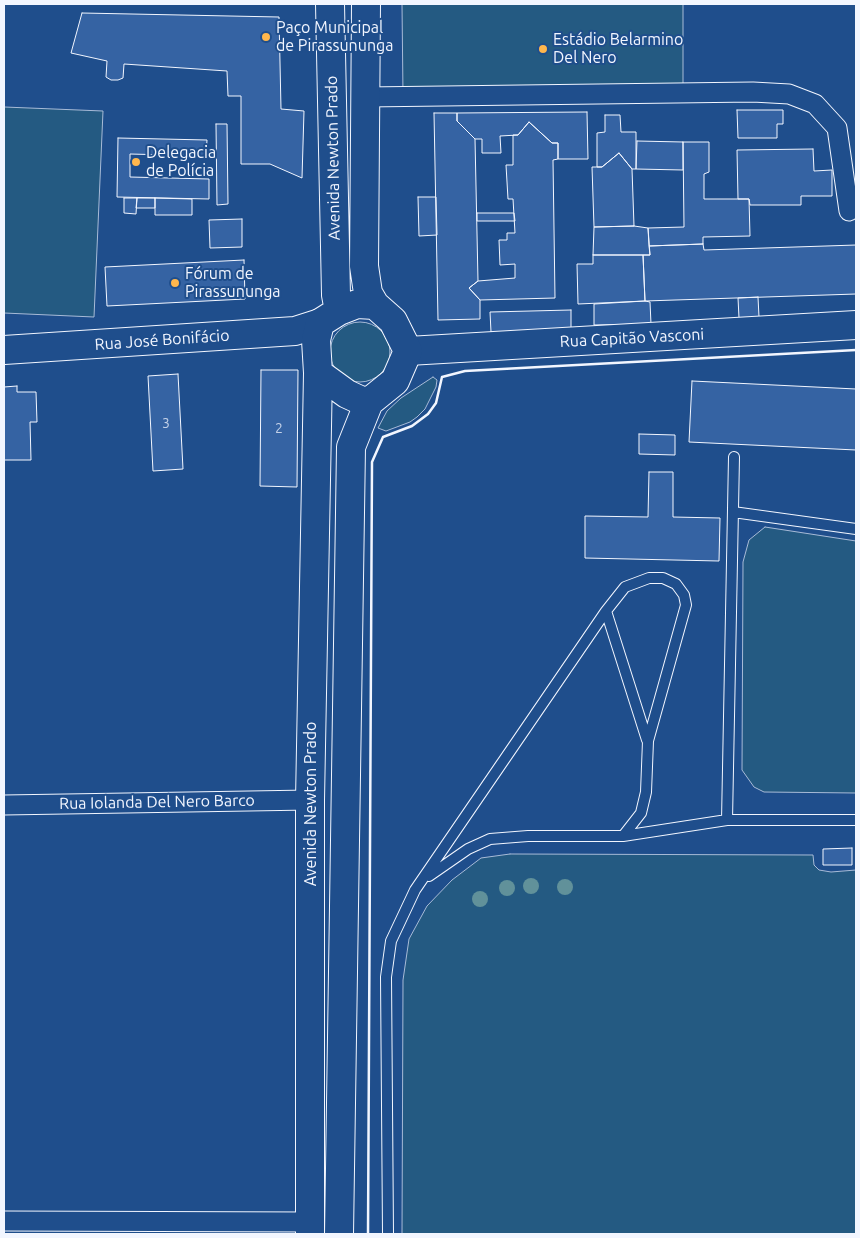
<!DOCTYPE html>
<meta charset="utf-8">
<style>
body{margin:0}
#map{position:relative;width:860px;height:1238px;overflow:hidden;background:#1f4e8c;font-family:Ubuntu,sans-serif}
canvas{display:block}
.frame{position:absolute;inset:0;border:5px solid #f2f6ff;pointer-events:none}
</style>
<div id="map">
<canvas width="860" height="1238"></canvas>
<div class="frame"></div>
</div>
<script>
const context = document.querySelector('canvas').getContext('2d');
context.lineJoin = 'round';
function fill(path, color) {
  context.fillStyle = color;
  context.fill(path, 'evenodd');
}
function shape(rows) {
  const path = new Path2D();
  for (const r of rows) {
    if (r.length === 3) {
      path.moveTo(r[0] + r[2], r[1]);
      path.arc(r[0], r[1], r[2], 0, 2 * Math.PI);
      continue;
    }
    path.moveTo(r[0], r[1]);
    for (let i = 2; i < r.length; i += 2) path.lineTo(r[i], r[i + 1]);
  }
  return path;
}
function strokePath(path, color, width, dash) {
  context.strokeStyle = color;
  context.lineWidth = width;
  context.lineCap = dash ? 'butt' : 'round';
  context.setLineDash(dash || []);
  context.stroke(path);
}
function label(font, color, halo, rows, align = 'center') {
  context.font = font + ' Ubuntu,sans-serif';
  context.lineWidth = 4;
  context.setLineDash([]);
  context.textBaseline = 'middle';
  context.strokeStyle = halo;
  context.fillStyle = color;
  for (const [text, x, y, turn = 0] of rows) {
    context.save();
    context.translate(x, y);
    context.rotate((+turn || 0) * Math.PI / 180);
    context.textAlign = isNaN(turn) ? turn : align;
    if (halo) context.strokeText(text, 0, 0);
    context.fillText(text, 0, 0);
    context.restore();
  }
}
const green = shape([
 [402,4,683,4,683,93,403,95,402,4],
 [4,107,103,111,94,317,4,313,4,107],
 [360,352,30],
 [433,377,437,380,436,387,425,409,417,417,410,422,386,431,378,428,387,411,401,398,433,377],
 [765,527,856,541,856,793,764,792,754,787,742,770,743,562,749,540,765,527],
 [510,854,813,855,814,865,819,870,831,872,856,870,856,1234,402,1234,403,980,409,939,427,906,452,880,481,858,510,854]
]);
fill(green, '#245a82');
strokePath(green, '#a8bbd7', 1);
const building = shape([
 [82,13,279,17,281,109,304,111,302,178,270,164,241,164,241,96,228,96,227,71,124,64,123,78,118,80,111,80,106,77,107,61,71,53,82,13],
 [737,110,783,110,783,124,777,124,777,138,738,138,737,110],
 [587,112,588,159,558,159,558,143,552,143,529,122,518,135,500,136,501,153,482,153,482,139,475,139,457,121,457,113,587,112],
 [434,113,457,113,457,121,475,139,478,281,469,288,480,300,480,319,438,320,434,113],
 [605,115,620,115,621,132,636,132,636,169,632,169,619,153,602,167,597,167,597,133,605,132,605,115],
 [529,122,552,143,558,143,558,159,553,160,555,298,480,300,469,288,478,281,515,278,515,264,500,265,499,240,507,240,507,233,515,233,513,199,508,199,506,165,513,165,513,135,518,135,529,122],
 [216,124,227,124,228,204,217,205,216,124],
 [118,138,207,140,206,156,130,154,130,177,209,179,209,199,117,197,118,138],
 [637,141,683,142,683,170,636,169,637,141],
 [683,142,709,142,709,172,704,174,704,199,749,199,750,236,703,237,703,244,649,246,648,228,684,227,683,142],
 [813,149,814,171,832,170,832,196,801,196,801,205,750,205,749,199,738,199,737,150,813,149],
 [619,153,632,169,634,226,594,227,592,167,602,167,619,153],
 [418,197,436,197,437,235,419,236,418,197],
 [124,198,137,198,136,214,124,213,124,198],
 [137,198,155,198,155,208,136,208,137,198],
 [155,198,192,199,192,215,155,215,155,198],
 [477,213,514,213,515,221,477,221,477,213],
 [242,219,242,247,210,248,209,220,242,219],
 [634,226,648,228,650,255,593,255,594,227,634,226],
 [703,244,704,250,856,245,856,294,645,301,643,255,650,255,649,246,703,244],
 [593,255,643,255,645,301,578,304,577,264,593,264,593,255],
 [244,260,245,299,107,306,105,267,244,260],
 [758,297,759,317,739,318,738,298,758,297],
 [645,301,650,302,651,324,594,325,594,304,645,301],
 [571,310,571,330,491,332,490,312,571,310],
 [261,370,298,370,297,487,260,486,261,370],
 [178,374,183,469,153,471,148,376,178,374],
 [692,381,856,389,856,450,689,442,692,381],
 [17,386,17,392,36,392,37,422,30,422,31,460,4,460,4,387,17,386],
 [639,434,675,435,675,455,639,454,639,434],
 [649,472,673,472,673,517,720,518,719,561,585,558,585,516,648,517,649,472],
 [852,848,852,865,823,865,823,849,852,848]
]);
fill(building, '#3563a3');
strokePath(building, '#f2f6ff', 1);
const lane = shape([
 [733,512,856,529],
 [606,611,647,740],
 [727,820,734,457],
 [429,876,468,849,490,839,528,836,623,836,727,820,856,820],
 [388,1234,386,977,391,941,415,890,606,611,625,587,649,578,663,578,676,584,684,595,686,605,648,741,646,792,641,813,623,836]
]);
const street = shape([
 [366,97,753,92,789,94,815,104,837,128,849,211],
 [4,805,310,800],
 [4,1221,311,1222]
]);
const secondary = shape([
 [4,350,295,331,320,323],
 [408,351,856,325]
]);
const primary = shape([
 [330,4,336,295,339,311],
 [366,4,364,266,368,293,375,305],
 [318,373,347,394,360,400,369,402],
 [310,1234,310,800,318,373,316,340,320,323,339,311,357,304,375,305,393,321,408,351,395,381,369,402,351,447,339,1234]
]);
strokePath(lane, '#f2f6ff', 12);
strokePath(street, '#f2f6ff', 21);
strokePath(secondary, '#f2f6ff', 30);
strokePath(primary, '#f2f6ff', 30);
strokePath(lane, '#1f4e8c', 10);
strokePath(street, '#1f4e8c', 19);
strokePath(secondary, '#1f4e8c', 28);
strokePath(primary, '#1f4e8c', 28);
strokePath(shape([
 [368,1234,372,462,383,437,412,426,428,414,436,403,442,377,465,371,856,350]
]), '#f2f6ff', 2.5);
context.fillStyle = '#61919a';
for (const [x, y] of [
 [531,886],
 [565,887],
 [507,888],
 [480,899]
]) {
  context.beginPath();
  context.arc(x, y, 8, 0, 2 * Math.PI);
  context.fill();
}
for (const [x, y, r, color] of [
 [266,37,5,"#ffb74d"],
 [543,49,5,"#ffb74d"],
 [136,162,5,"#ffb74d"],
 [175,283,5,"#ffb74d"]
]) {
  const dot = new Path2D();
  dot.arc(x, y, r, 0, 2 * Math.PI);
  context.fillStyle = color;
  context.fill(dot);
  strokePath(dot, '#1f4e8c', 2);
}
label('14px', '#c3d1e8', null, [
 ["3",166,423],
 ["2",279,428]
]);
label('16px', '#f2f6ff', '#1f4e8c', [
 ["Paço Municipal",276,28],
 ["de Pirassununga",276,46],
 ["Estádio Belarmino",553,40],
 ["Del Nero",553,58],
 ["Delegacia",146,153],
 ["de Polícia",146,171],
 ["Fórum de",185,274],
 ["Pirassununga",185,292]
], 'left');
label('16px', '#f2f6ff', '#1f4e8c', [
 ["Avenida Newton Prado",333,158,-91],
 ["Rua Capitão Vasconi",632,338,-3],
 ["Rua José Bonifácio",162,340,-4],
 ["Rua Iolanda Del Nero Barco",157,802,-1],
 ["Avenida Newton Prado",311,804,-90]
]);
</script>
